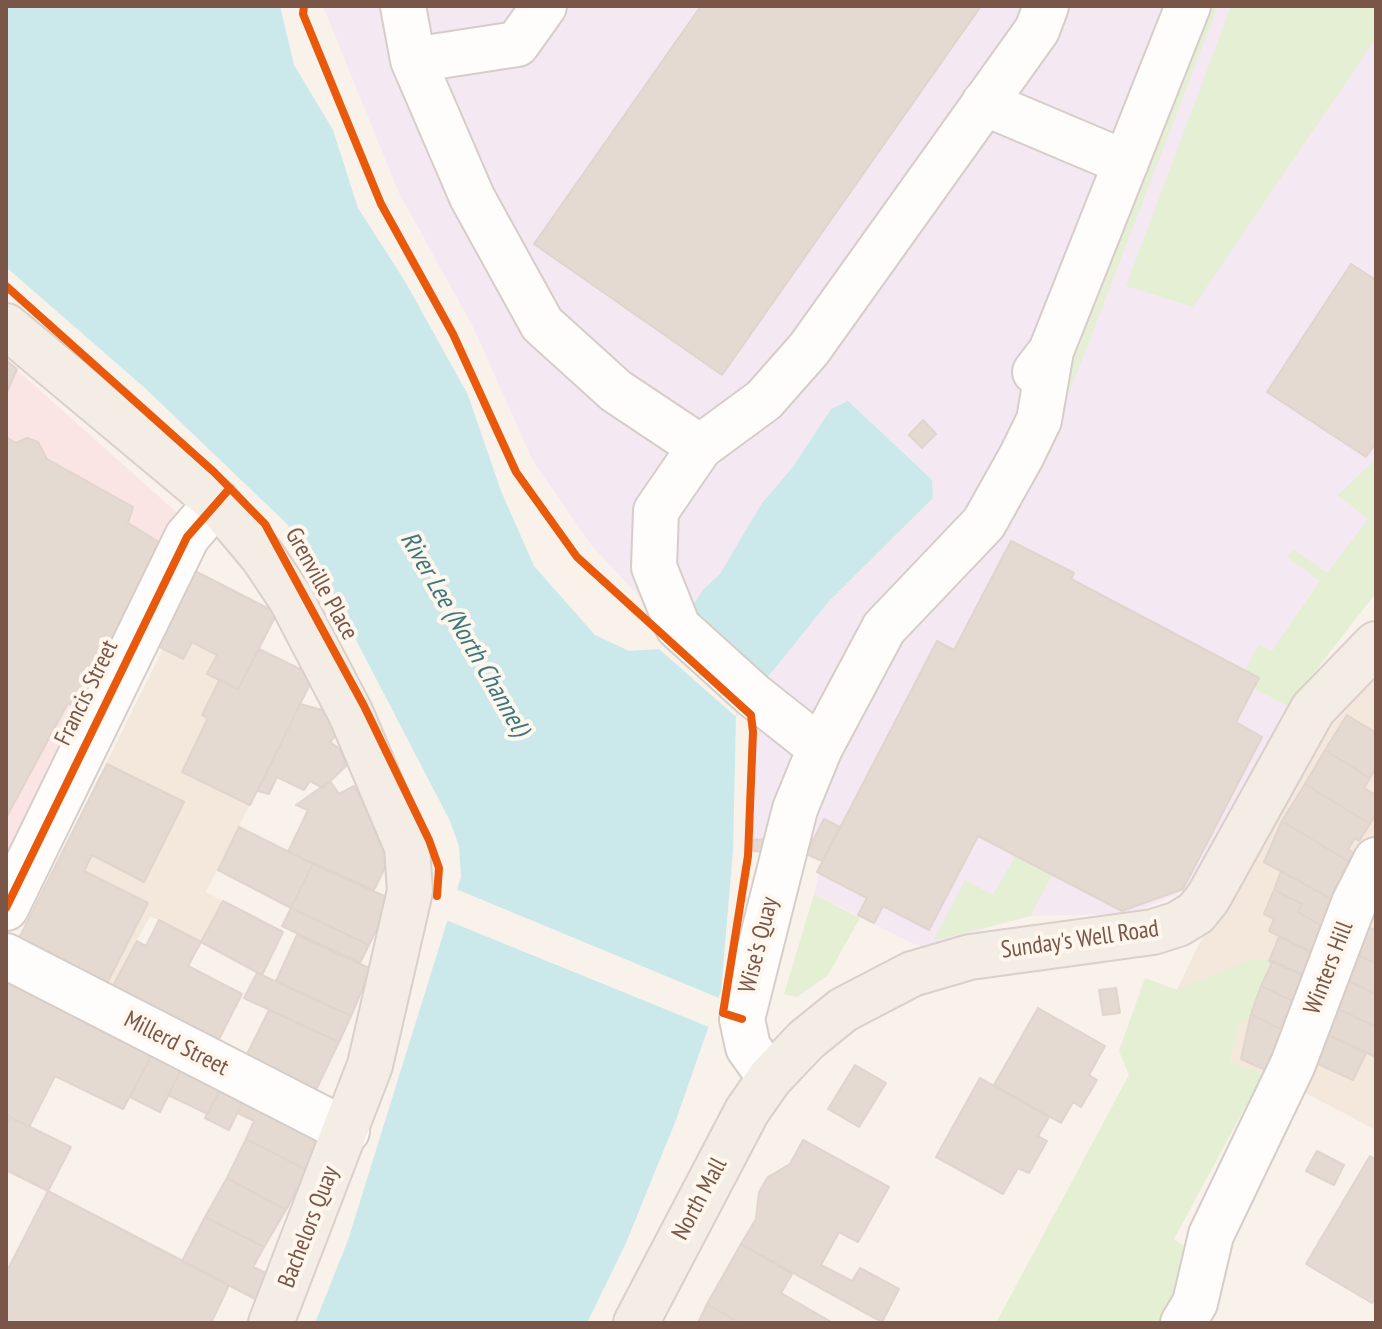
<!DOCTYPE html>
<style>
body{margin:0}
#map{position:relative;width:1382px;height:1329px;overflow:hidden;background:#f8f2eb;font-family:"PT Sans Narrow",sans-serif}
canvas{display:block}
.frame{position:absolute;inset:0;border:8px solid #795648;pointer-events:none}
</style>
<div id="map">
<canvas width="1382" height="1329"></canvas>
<div class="frame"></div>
</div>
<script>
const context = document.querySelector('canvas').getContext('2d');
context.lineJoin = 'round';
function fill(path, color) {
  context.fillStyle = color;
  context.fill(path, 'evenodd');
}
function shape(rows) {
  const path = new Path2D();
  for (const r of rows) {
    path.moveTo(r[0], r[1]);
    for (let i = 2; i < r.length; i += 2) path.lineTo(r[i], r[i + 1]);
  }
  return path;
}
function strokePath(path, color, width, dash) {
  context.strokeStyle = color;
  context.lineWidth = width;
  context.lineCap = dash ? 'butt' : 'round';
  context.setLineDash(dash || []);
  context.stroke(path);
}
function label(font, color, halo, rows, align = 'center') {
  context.font = font + ' "PT Sans Narrow",sans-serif';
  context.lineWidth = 8;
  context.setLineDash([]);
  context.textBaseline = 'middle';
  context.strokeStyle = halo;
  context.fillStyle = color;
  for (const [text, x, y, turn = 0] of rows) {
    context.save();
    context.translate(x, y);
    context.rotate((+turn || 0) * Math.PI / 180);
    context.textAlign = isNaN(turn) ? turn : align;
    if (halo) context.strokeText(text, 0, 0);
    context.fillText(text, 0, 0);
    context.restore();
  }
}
fill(shape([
 [192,642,259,649,314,676,206,892,223,901,201,942,150,916,109,993,16,944,163,649,183,659],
 [1376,679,1376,1130,1298,1089,1230,1063,1239,1021,1249,1021,1177,990,1198,946,1341,706]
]), '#f4e7db');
fill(shape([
 [323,6,1376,6,1376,593,1296,692,1192,888,1131,914,1030,916,920,947,814,894,822,861,806,854,753,851,756,721,592,546,533,461,473,327,399,193]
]), '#f4e9f3');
fill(shape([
 [6,360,185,520,6,878]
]), '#fae4e4');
fill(shape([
 [1211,6,1218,6,1065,404,1058,401],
 [1231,6,1376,6,1376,38,1193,307,1126,286],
 [1376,459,1376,593,1288,706,1239,681,1259,644,1272,651,1320,581,1287,557,1293,549,1327,573,1368,519,1338,495],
 [1018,851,1054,872,1030,916,933,941,965,880,993,895],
 [814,894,860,918,828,975,797,997,784,994],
 [1254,959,1271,959,1252,1021,1239,1022,1230,1062,1263,1074,1174,1239,1193,1252,1167,1323,996,1323,1129,1075,1119,1051,1145,978,1177,990]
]), '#e5efd4');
fill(shape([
 [6,6,280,6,294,65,333,130,358,208,406,283,468,395,501,491,534,566,595,635,629,651,659,649,681,623,703,590,720,574,762,503,793,467,831,409,848,401,932,480,933,498,830,600,736,716,733,851,721,991,676,1120,626,1243,587,1323,315,1323,348,1240,461,877,459,846,450,821,328,586,287,524,146,389,6,267]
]), '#cbe9ea');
fill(shape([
 [681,623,758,690,735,716,659,649],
 [456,889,719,998,709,1027,446,920]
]), '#f8f2eb');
const building = shape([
 [701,6,981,6,722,375,534,244,701,6],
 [1351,264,1376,280,1376,442,1366,457,1267,392,1351,264],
 [6,360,17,369,6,394,6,360],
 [923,420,936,434,922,448,909,435,923,420],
 [6,437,16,443,27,438,38,442,47,459,133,507,128,523,170,549,86,713,68,703,6,818,6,437],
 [1011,541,1074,573,1071,579,1259,678,1236,722,1262,737,1183,889,1122,911,978,836,929,930,883,906,874,923,858,915,867,898,817,872,937,641,954,650,1011,541],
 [195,571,277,613,238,689,207,674,217,655,192,642,183,659,156,645,195,571],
 [259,649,314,676,250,805,182,772,208,718,202,715,220,679,238,689,259,649],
 [300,704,326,711,339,731,330,742,340,749,346,766,323,788,310,781,304,790,277,777,269,794,258,791,300,704],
 [1347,715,1376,733,1376,768,1370,778,1325,750,1347,715],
 [1325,750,1370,778,1364,788,1376,795,1376,813,1370,824,1305,784,1325,750],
 [107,764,184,802,144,882,92,855,84,871,148,903,104,989,16,944,107,764],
 [330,781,339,794,354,786,391,855,374,890,288,852,308,810,296,805,330,781],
 [1305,784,1370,824,1359,841,1355,838,1348,849,1361,858,1356,866,1282,821,1305,784],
 [824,819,840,827,822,861,806,854,824,819],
 [1282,821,1356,866,1339,903,1264,862,1282,821],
 [239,827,313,864,291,908,218,870,239,827],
 [767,839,767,852,753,851,753,840,767,839],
 [313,864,391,899,369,945,291,908,313,864],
 [1281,871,1339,903,1327,929,1298,912,1302,904,1274,890,1281,871],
 [1274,890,1302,904,1298,912,1327,929,1318,955,1269,931,1274,919,1264,914,1274,890],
 [223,901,283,932,262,975,201,942,223,901],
 [291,908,369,945,360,963,282,926,291,908],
 [159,920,201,942,188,966,242,994,215,1047,109,993,137,941,146,946,159,920],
 [1366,926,1376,931,1376,964,1353,952,1366,926],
 [297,935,371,969,351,1016,276,981,297,935],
 [1279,937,1318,955,1308,977,1269,961,1279,937],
 [1353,952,1376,964,1376,994,1342,978,1353,952],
 [1273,961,1308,977,1301,1005,1261,986,1273,961],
 [257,973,351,1016,339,1042,244,998,257,973],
 [6,978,154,1051,123,1109,55,1076,29,1127,6,1115,6,978],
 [1342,978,1376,994,1376,1027,1330,1005,1342,978],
 [1261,986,1301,1005,1289,1033,1251,1014,1261,986],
 [1116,988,1120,1013,1103,1015,1099,990,1116,988],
 [1330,1005,1376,1027,1376,1057,1319,1031,1330,1005],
 [1038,1008,1105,1046,1089,1075,1097,1080,1081,1107,1073,1102,1061,1123,994,1085,1038,1008],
 [269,1010,339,1042,313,1096,243,1062,269,1010],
 [1251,1014,1289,1033,1279,1076,1241,1059,1251,1014],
 [1329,1035,1366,1053,1353,1080,1316,1063,1329,1035],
 [154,1051,183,1066,160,1112,130,1097,154,1051],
 [855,1065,886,1083,859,1127,828,1109,855,1065],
 [183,1066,222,1085,208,1114,168,1095,183,1066],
 [980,1078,1049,1117,1038,1136,1047,1141,1029,1173,1018,1168,1003,1194,936,1157,980,1078],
 [222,1085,245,1097,229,1130,205,1118,222,1085],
 [245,1097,326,1134,307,1170,246,1139,254,1121,238,1113,245,1097],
 [10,1117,71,1147,48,1191,6,1170,6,1125,10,1117],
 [246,1139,307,1170,286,1210,227,1178,246,1139],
 [803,1140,889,1187,858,1242,839,1232,821,1265,852,1281,860,1268,899,1289,882,1322,741,1244,756,1219,759,1192,768,1177,790,1164,803,1140],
 [1317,1151,1344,1165,1334,1185,1306,1171,1317,1151],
 [1370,1156,1376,1160,1376,1297,1372,1303,1306,1264,1370,1156],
 [227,1178,286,1210,264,1247,205,1217,227,1178],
 [48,1191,229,1285,211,1323,6,1323,6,1273,48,1191],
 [205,1217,264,1247,253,1267,272,1276,261,1302,182,1261,205,1217],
 [741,1244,792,1274,781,1293,833,1323,740,1323,707,1304,741,1244],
 [707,1304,740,1323,698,1323,707,1304]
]);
fill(building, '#e5dad2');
strokePath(building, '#e1d4cd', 2);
const minor = shape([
 [403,6,413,60,472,197,542,324,616,391,700,447],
 [413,60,517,44,544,6],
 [984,103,1126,163],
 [1035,372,1051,351,1188,6],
 [820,748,753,695,678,627,654,567,656,511,700,447,764,400,809,349,1037,30,1046,6],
 [6,908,187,537,217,502],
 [6,956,347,1131],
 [770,1078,748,1047,742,1019,795,809,820,748,884,628,984,523,1022,455,1039,420,1051,351],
 [1183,1323,1195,1303,1211,1235,1293,1064,1354,903,1376,860]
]);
const major = shape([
 [6,326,217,502,263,557,291,599,351,714,407,847,410,891,370,1065,271,1323],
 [636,1323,747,1111,770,1078,806,1040,843,1010,912,974,970,957,1153,932,1178,924,1196,913,1208,898,1313,709,1376,644]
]);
strokePath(minor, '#d7cdc8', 48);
strokePath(major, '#dacfc9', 48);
strokePath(minor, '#fefdfc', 44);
strokePath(major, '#f3ede5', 44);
strokePath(shape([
 [304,6,303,14,381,204,453,334,516,472,577,557,751,715,753,732,748,856,723,1013,742,1019],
 [6,286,214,472,265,524,364,706,429,840,439,868,437,896],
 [6,908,187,537,230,488]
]), '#e8590c', 8);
label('24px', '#795648', '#fff7ed', [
 ["Grenville Place",321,584,61],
 ["Francis Street",87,693,-64],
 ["Sunday's Well Road",1080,940,-8],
 ["Wise's Quay",759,945,-76],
 ["Winters Hill",1329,968,-69],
 ["Millerd Street",176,1044,27],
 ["North Mall",700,1199,-62],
 ["Bachelors Quay",309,1227,-69]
]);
label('italic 26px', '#3a787f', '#fff7ed', [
 ["River Lee (North Channel)",464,634,60]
]);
</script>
